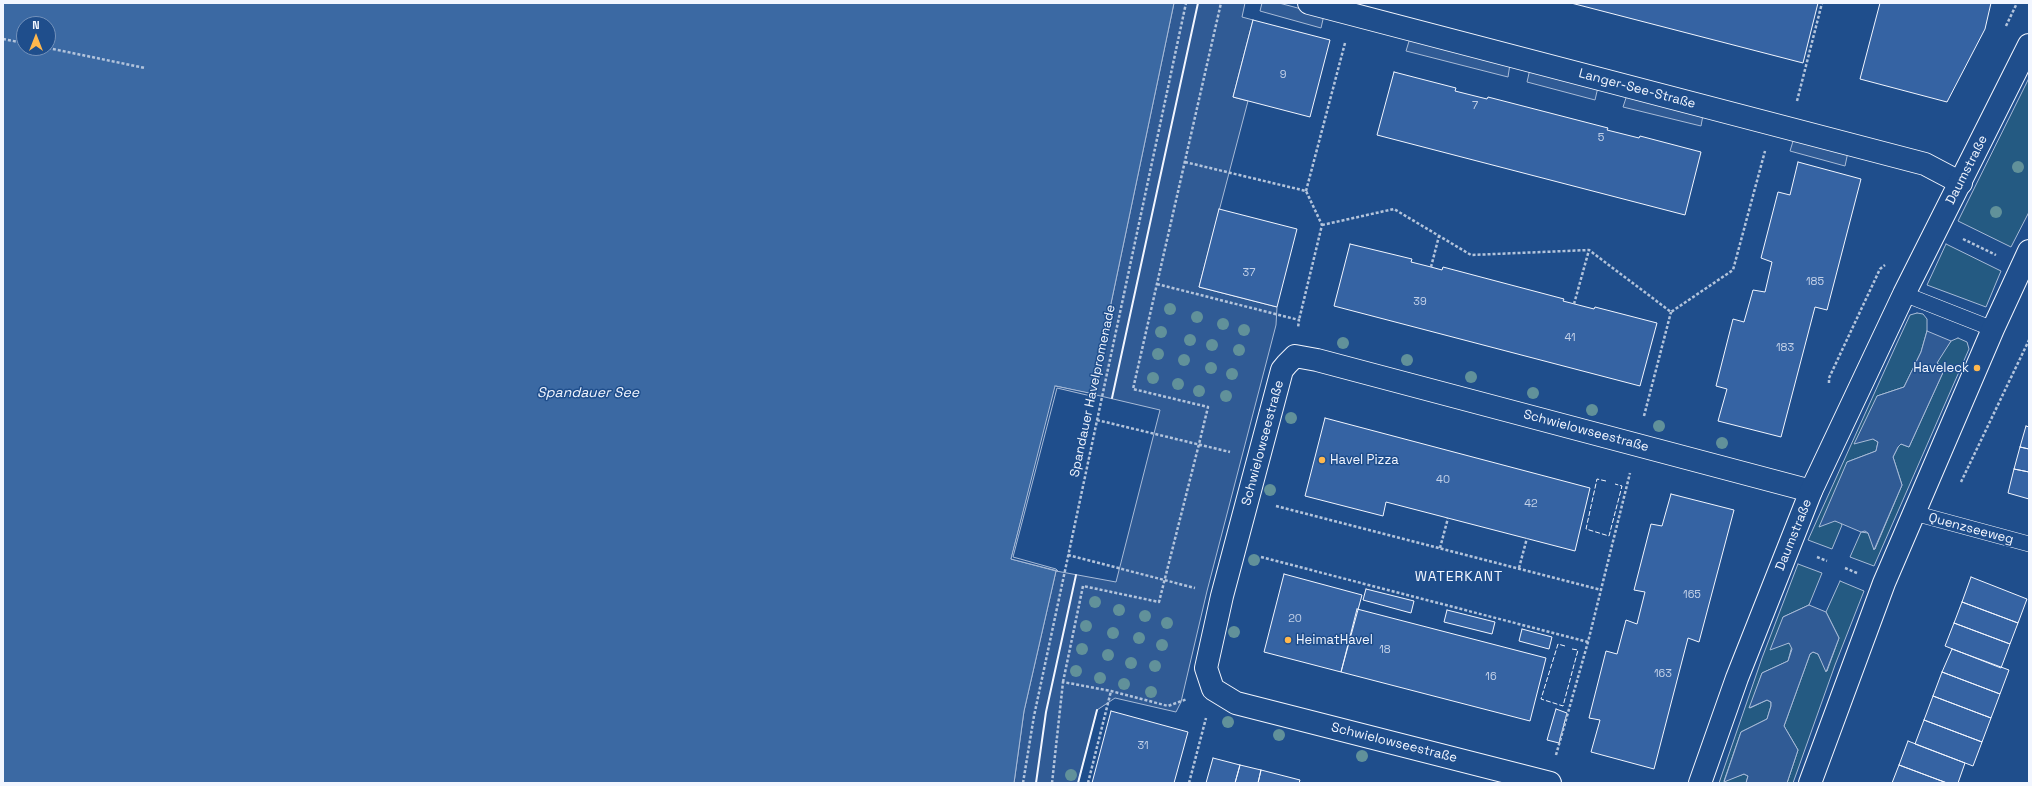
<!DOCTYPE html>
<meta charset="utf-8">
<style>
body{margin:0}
#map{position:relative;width:2032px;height:786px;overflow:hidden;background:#1f4e8c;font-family:"Space Grotesk",sans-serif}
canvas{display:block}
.frame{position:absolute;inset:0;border:4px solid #f2f6ff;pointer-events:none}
.north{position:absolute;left:16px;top:16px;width:40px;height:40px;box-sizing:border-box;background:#1f4e8c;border:1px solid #7391ba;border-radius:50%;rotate:0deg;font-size:11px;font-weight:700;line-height:16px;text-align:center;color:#f2f6ff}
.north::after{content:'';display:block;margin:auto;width:14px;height:18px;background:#ffb74d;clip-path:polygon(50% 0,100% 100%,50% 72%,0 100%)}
</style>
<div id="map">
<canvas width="2032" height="786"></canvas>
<div class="frame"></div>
<div class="north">N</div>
</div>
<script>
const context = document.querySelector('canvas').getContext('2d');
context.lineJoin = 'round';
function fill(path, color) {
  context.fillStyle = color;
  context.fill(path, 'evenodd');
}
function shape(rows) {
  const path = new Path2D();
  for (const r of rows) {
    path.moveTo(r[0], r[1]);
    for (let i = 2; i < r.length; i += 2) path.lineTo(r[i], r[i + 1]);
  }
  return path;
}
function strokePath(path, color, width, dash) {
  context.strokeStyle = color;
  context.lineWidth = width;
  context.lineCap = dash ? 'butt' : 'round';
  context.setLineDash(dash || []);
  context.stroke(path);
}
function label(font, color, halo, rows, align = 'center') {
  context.font = font + ' "Space Grotesk",sans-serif';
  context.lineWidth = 3;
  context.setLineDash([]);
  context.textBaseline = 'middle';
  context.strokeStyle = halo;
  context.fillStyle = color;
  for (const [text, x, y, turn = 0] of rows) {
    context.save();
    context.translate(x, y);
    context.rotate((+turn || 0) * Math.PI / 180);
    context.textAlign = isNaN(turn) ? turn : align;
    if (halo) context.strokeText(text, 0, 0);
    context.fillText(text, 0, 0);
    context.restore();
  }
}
const green = shape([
 [2029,78,2029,212,2011,247,1958,221,2029,78],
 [1946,244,2001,271,1986,307,1927,285,1946,244],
 [1917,313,1923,314,1927,319,1927,331,1921,352,1904,387,1877,396,1873,439,1878,442,1876,451,1847,462,1835,521,1840,522,1842,525,1832,549,1808,540,1897,343,1910,315,1917,313],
 [1958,338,1967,342,1969,349,1874,566,1850,557,1861,532,1868,533,1875,549,1902,485,1893,457,1898,447,1901,444,1909,447,1945,368,1937,364,1939,358,1951,341,1958,338],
 [1798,564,1822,573,1809,605,1783,617,1786,643,1789,643,1792,646,1788,661,1762,673,1750,708,1767,700,1771,702,1771,706,1767,719,1741,732,1724,781,1744,774,1748,776,1746,783,1719,783,1762,658,1798,564],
 [1840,581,1864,591,1835,665,1793,783,1787,783,1798,750,1784,726,1810,654,1813,652,1818,654,1827,671,1839,638,1826,612,1840,581]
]);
fill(green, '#245a82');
strokePath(green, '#a8bbd7', 1);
const parking = shape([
 [1174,3,1245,3,1242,17,1253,20,1233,97,1248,101,1199,287,1277,307,1276,325,1207,591,1181,702,1176,712,1115,698,1097,710,1078,783,1014,783,1024,711,1056,571,1116,582,1160,410,1092,394,1174,3],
 [1262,3,1279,3,1324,15,1321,28,1260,11,1262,3],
 [1410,38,1510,64,1508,77,1406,51,1410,38],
 [1530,69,1598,87,1595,100,1527,82,1530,69],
 [1627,95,1703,115,1701,126,1623,107,1627,95],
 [1794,138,1848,152,1845,166,1790,151,1794,138],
 [1927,331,1951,341,1937,363,1945,368,1909,447,1901,444,1898,447,1893,457,1902,485,1874,550,1868,533,1865,531,1861,532,1835,521,1819,527,1847,462,1876,451,1878,442,1873,439,1854,444,1877,396,1904,387,1921,352,1927,331],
 [1809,605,1826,612,1839,638,1826,672,1818,654,1813,652,1810,654,1784,726,1798,750,1787,783,1746,783,1748,776,1744,774,1724,782,1741,732,1767,719,1771,706,1771,702,1767,700,1749,708,1762,673,1788,661,1792,649,1789,643,1770,650,1783,617,1809,605]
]);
fill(parking, '#305b95');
strokePath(parking, '#a8bbd7', 1);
const water = shape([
 [3,3,1174,3,1092,394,1056,386,1011,559,1056,571,1024,711,1014,783,3,783,3,3],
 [24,24,48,24,48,48,24,48,24,24]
]);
fill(water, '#3b69a3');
strokePath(water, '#a8bbd7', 1);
const pier = shape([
 [1055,386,1094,394,1091,396,1057,388,1013,557,1056,569,1058,571,1011,559,1055,386]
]);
fill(pier, '#1f4e8c');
strokePath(pier, '#a8bbd7', 1);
const building = shape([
 [1571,3,1818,3,1803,63,1571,3],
 [1880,3,1991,3,1985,29,1947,102,1860,79,1880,3],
 [1253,20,1330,40,1310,117,1233,97,1253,20],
 [1394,72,1456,88,1455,91,1487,99,1488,97,1608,128,1607,130,1639,138,1640,136,1701,152,1685,215,1377,135,1394,72],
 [1798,162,1861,179,1827,310,1815,307,1781,437,1718,421,1727,389,1716,386,1733,319,1744,322,1753,290,1765,292,1772,262,1761,258,1778,192,1790,195,1798,162],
 [1219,209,1297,229,1277,307,1199,287,1219,209],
 [1350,244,1412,259,1411,262,1431,267,1442,270,1443,267,1564,299,1563,301,1594,309,1595,307,1657,323,1640,386,1334,306,1350,244],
 [1325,418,1590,488,1575,551,1386,502,1383,516,1305,496,1325,418],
 [2026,426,2029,427,2029,449,2020,447,2026,426],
 [2020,447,2029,449,2029,472,2014,469,2020,447],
 [2014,469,2029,472,2029,499,2008,493,2014,469],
 [1671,494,1734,510,1699,642,1688,638,1654,769,1591,752,1600,720,1589,718,1606,651,1617,654,1626,620,1637,624,1645,592,1634,590,1651,524,1662,526,1671,494],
 [1284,574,1362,595,1341,672,1264,652,1284,574],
 [1971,577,2027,599,2018,623,1962,602,1971,577],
 [1366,589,1414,601,1411,613,1363,600,1366,589],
 [1962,602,2018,623,2010,644,1954,623,1962,602],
 [1357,609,1546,658,1530,721,1341,672,1357,609],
 [1447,610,1495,622,1492,634,1444,622,1447,610],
 [1954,623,2010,644,2001,668,1945,646,1954,623],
 [1522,629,1552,637,1549,649,1519,641,1522,629],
 [1952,649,2009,670,2000,694,1942,672,1952,649],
 [1942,672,2000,694,1991,718,1933,696,1942,672],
 [1933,696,1991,718,1982,742,1924,720,1933,696],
 [1556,709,1567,713,1559,743,1547,740,1556,709],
 [1111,711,1188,732,1174,783,1092,783,1111,711],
 [1924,720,1982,742,1973,766,1915,744,1924,720],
 [1908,741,1965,763,1958,783,1947,783,1899,765,1908,741],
 [1213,758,1240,765,1235,783,1206,783,1213,758],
 [1240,765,1261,770,1258,783,1235,783,1240,765],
 [1899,765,1947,783,1892,783,1899,765],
 [1261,770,1300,780,1299,783,1258,783,1261,770]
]);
fill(building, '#3563a3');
strokePath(building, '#f2f6ff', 1);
const service = shape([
 [1904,294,1993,329],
 [1914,513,2029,544]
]);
const minor = shape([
 [1309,3,1925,164,1961,183],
 [1550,783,1236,703,1213,689,1206,668,1222,596,1282,370,1287,364,1295,356,1317,360,1811,491]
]);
const secondary = shape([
 [1700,783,1737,678,1811,491,1904,294,2029,45],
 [1810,783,1884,583,1993,329,2029,251]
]);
strokePath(service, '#f2f6ff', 16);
strokePath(minor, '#f2f6ff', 24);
strokePath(secondary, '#f2f6ff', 24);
strokePath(shape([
 [2006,26,2017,3],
 [3,39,24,43],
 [48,48,145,68],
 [1797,101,1822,3],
 [1185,162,1306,191,1322,225,1299,320],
 [1306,191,1345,43],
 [1322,225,1394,209,1471,255,1589,250,1671,312,1733,270,1765,151],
 [1963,239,1996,255],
 [1431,267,1439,236],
 [1157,284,1299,320,1298,328],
 [1574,304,1589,250],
 [1829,383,1829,378,1880,269,1885,265],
 [1644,416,1671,312],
 [1097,420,1230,452],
 [1961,482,2029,340],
 [1276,506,1601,590],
 [1440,548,1448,518],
 [1068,555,1195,588],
 [1261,557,1588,642],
 [1817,557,1827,561],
 [1519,568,1527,538],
 [1845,568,1857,573],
 [1063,682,1083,586,1159,602,1199,444,1208,407,1133,389,1221,3],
 [1556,755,1588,642,1630,473],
 [1023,783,1034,716,1186,3],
 [1052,783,1063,682,1111,691,1168,706,1187,699],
 [1088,783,1111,691],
 [1189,783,1206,718]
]), '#b3c4dc', 2.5, [3, 2]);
strokePath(service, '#1f4e8c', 15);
strokePath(minor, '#1f4e8c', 22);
strokePath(secondary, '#1f4e8c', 22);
strokePath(shape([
 [1606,481,1597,479,1586,529,1609,536,1622,486,1615,484],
 [1565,646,1558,644,1541,699,1563,706,1578,650,1572,649]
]), '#f2f6ff', 1, [5, 2]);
strokePath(shape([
 [1112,398,1198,3],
 [1036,783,1046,712,1076,575],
 [1078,783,1097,710]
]), '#f2f6ff', 2);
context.fillStyle = '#61919a';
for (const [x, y] of [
 [2018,167],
 [1996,212],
 [1170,309],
 [1197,317],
 [1223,324],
 [1244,330],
 [1161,332],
 [1190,340],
 [1343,343],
 [1212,345],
 [1239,350],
 [1158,354],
 [1184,360],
 [1407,360],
 [1211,368],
 [1232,374],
 [1471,377],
 [1153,378],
 [1178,384],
 [1199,391],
 [1533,393],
 [1226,396],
 [1592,410],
 [1291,418],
 [1659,426],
 [1722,443],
 [1270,490],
 [1254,560],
 [1095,602],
 [1119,610],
 [1145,616],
 [1167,623],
 [1086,626],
 [1234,632],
 [1113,633],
 [1139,638],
 [1162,645],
 [1082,649],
 [1108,655],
 [1131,663],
 [1155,666],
 [1076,671],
 [1100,678],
 [1124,684],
 [1151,692],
 [1228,722],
 [1279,735],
 [1362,756],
 [1071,775]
]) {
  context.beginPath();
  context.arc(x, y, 6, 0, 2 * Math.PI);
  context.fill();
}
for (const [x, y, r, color] of [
 [1977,368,4,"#ffb74d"],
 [1322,460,4,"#ffb74d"],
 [1288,640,4,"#ffb74d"]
]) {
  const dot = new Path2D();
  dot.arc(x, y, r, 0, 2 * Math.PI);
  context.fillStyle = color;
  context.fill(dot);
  strokePath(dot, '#1f4e8c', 1.5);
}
label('11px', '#c3d1e8', null, [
 ["9",1283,75],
 ["7",1475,106],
 ["5",1601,138],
 ["37",1249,273],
 ["185",1815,282],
 ["39",1420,302],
 ["41",1570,338],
 ["183",1785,348],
 ["40",1443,480],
 ["42",1531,504],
 ["165",1692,595],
 ["20",1295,619],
 ["18",1385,650],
 ["163",1663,674],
 ["16",1491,677],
 ["31",1143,746]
]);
label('13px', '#f2f6ff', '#1f4e8c', [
 ["Langer-See-Straße",1637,89,15],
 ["Daumstraße",1967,170,-63],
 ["Spandauer Havelpromenade",1093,391,-78],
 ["Schwielowseestraße",1586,431,15],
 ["Schwielowseestraße",1263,443,-75],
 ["Quenzseeweg",1971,529,15],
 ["Daumstraße",1794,535,-68],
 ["Schwielowseestraße",1394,743,14]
]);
label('13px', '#f2f6ff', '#1f4e8c', [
 ["Haveleck",1969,368,"right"],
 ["Havel Pizza",1330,460],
 ["HeimatHavel",1296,640]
], 'left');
label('italic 14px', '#f2f6ff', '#1f4e8c', [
 ["Spandauer See",588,393]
]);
context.letterSpacing = '1px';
label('14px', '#f2f6ff', '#1f4e8c', [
 ["WATERKANT",1459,577]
]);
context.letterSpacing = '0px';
</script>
